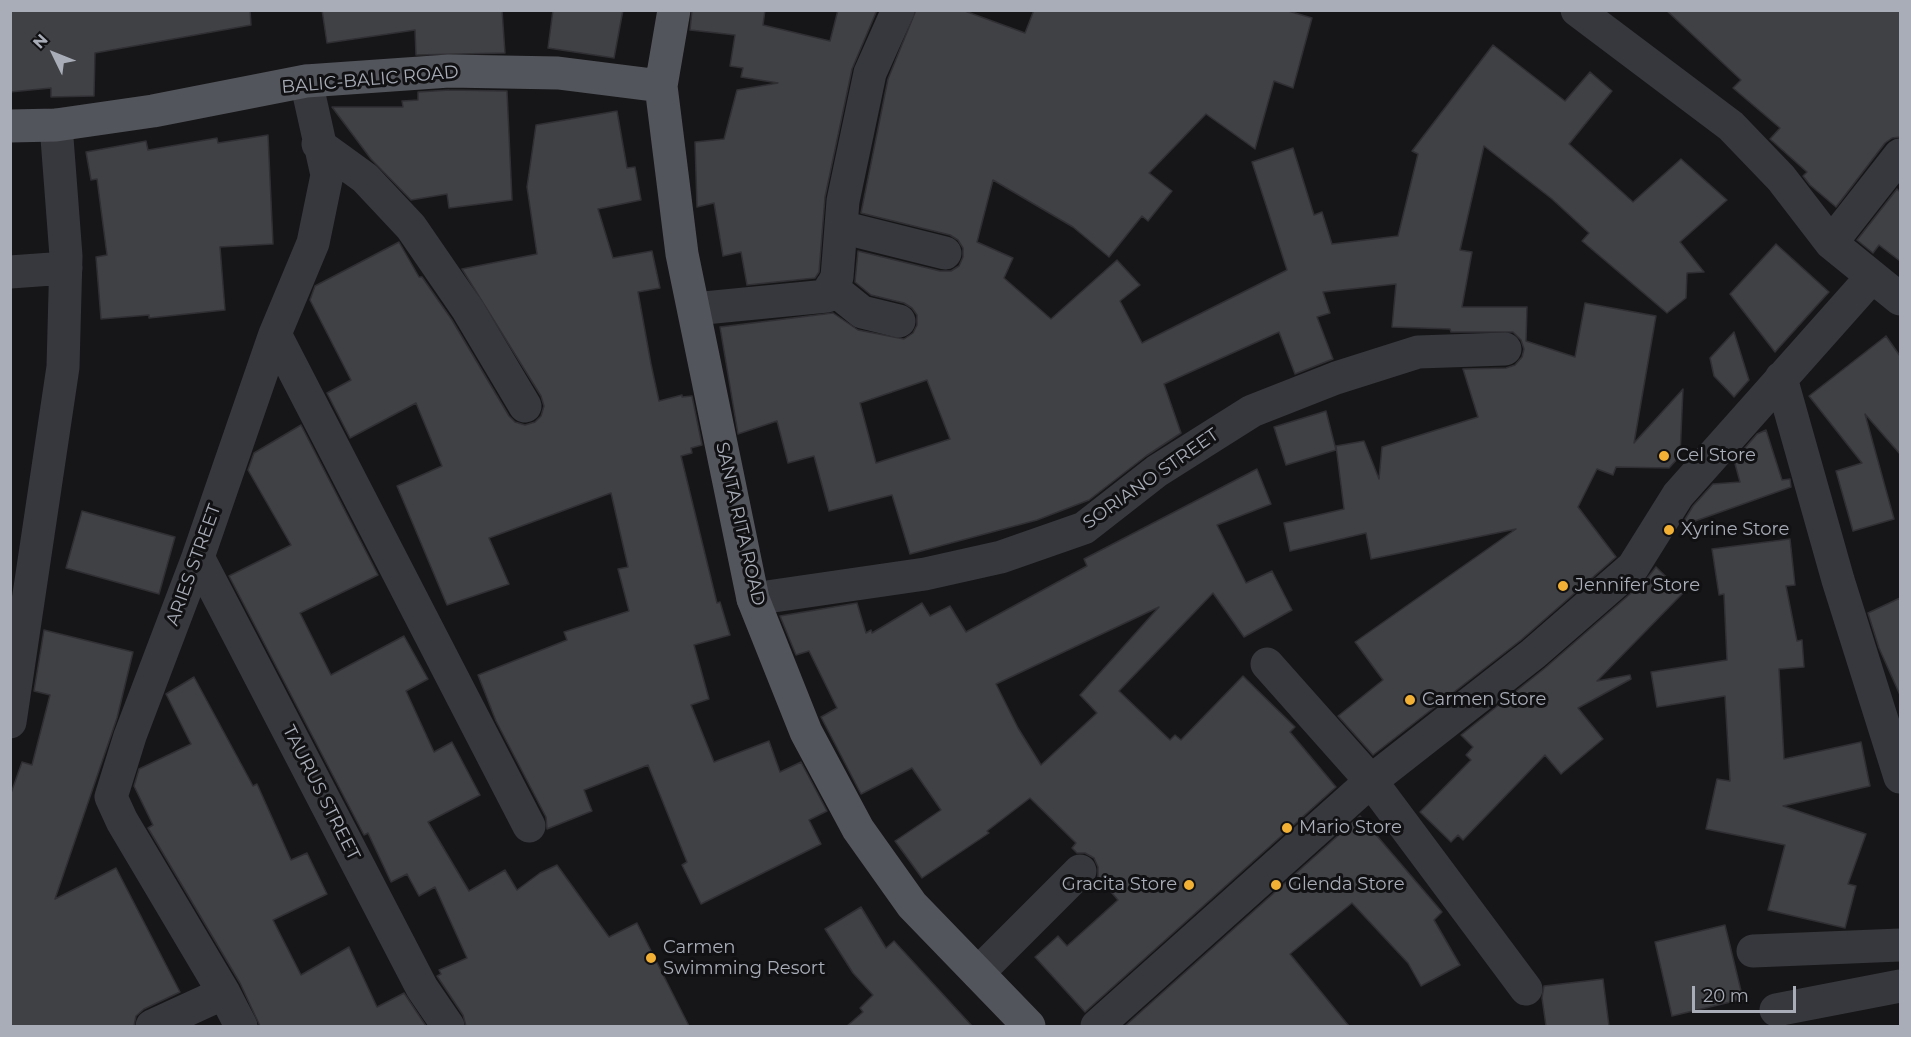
<!DOCTYPE html>
<style>
body{margin:0}
#map{position:relative;width:1911px;height:1037px;overflow:hidden;background:#161618;font-family:Montserrat,sans-serif}
canvas{display:block}
.frame{position:absolute;inset:0;border:12px solid #a8adb8;pointer-events:none}
.north{position:absolute;left:24px;top:24px;width:60px;height:60px;-webkit-text-stroke:4px #111113;paint-order:stroke;rotate:313deg;font-size:16px;font-weight:700;line-height:24px;text-align:center;color:#a8adb8}
.north::after{content:'';display:block;margin:auto;width:21px;height:27px;background:#a8adb8;clip-path:polygon(50% 0,100% 100%,50% 72%,0 100%)}
.scale{position:absolute;left:1692px;top:986px;width:104px;height:27px;box-sizing:border-box;border:3px solid #a8adb8;border-top:0;padding-left:8px;font-size:18px;line-height:21px;white-space:nowrap;color:#a8adb8;-webkit-text-stroke:4px #111113;paint-order:stroke}
</style>
<div id="map">
<canvas width="1911" height="1037"></canvas>
<div class="frame"></div>
<div class="north">N</div>
<div class="scale">20 m</div>
</div>
<script>
const context = document.querySelector('canvas').getContext('2d');
context.lineJoin = 'round';
function fill(path, color) {
  context.fillStyle = color;
  context.fill(path, 'evenodd');
}
function shape(rows) {
  const path = new Path2D();
  for (const r of rows) {
    path.moveTo(r[0], r[1]);
    for (let i = 2; i < r.length; i += 2) path.lineTo(r[i], r[i + 1]);
  }
  return path;
}
function strokePath(path, color, width, dash) {
  context.strokeStyle = color;
  context.lineWidth = width;
  context.lineCap = dash ? 'butt' : 'round';
  context.setLineDash(dash || []);
  context.stroke(path);
}
function label(font, color, halo, rows, align = 'center') {
  context.font = font + ' Montserrat,sans-serif';
  context.lineWidth = 6;
  context.setLineDash([]);
  context.textBaseline = 'middle';
  context.strokeStyle = halo;
  context.fillStyle = color;
  for (const [text, x, y, turn = 0] of rows) {
    context.save();
    context.translate(x, y);
    context.rotate((+turn || 0) * Math.PI / 180);
    context.textAlign = isNaN(turn) ? turn : align;
    if (halo) context.strokeText(text, 0, 0);
    context.fillText(text, 0, 0);
    context.restore();
  }
}
const building = shape([
 [10,10,250,10,251,25,95,53,94,96,51,97,51,88,10,92,10,10],
 [322,10,502,10,505,53,416,55,415,30,327,43,322,10],
 [553,10,623,10,614,58,548,48,553,10],
 [692,10,765,10,763,25,830,41,838,10,877,10,852,69,825,197,819,272,815,278,747,285,741,252,723,256,714,203,697,207,695,142,724,139,737,90,778,83,741,77,743,68,730,66,735,35,690,30,692,10],
 [916,10,962,10,1025,33,1034,10,1285,10,1312,18,1293,88,1274,81,1255,149,1206,114,1149,173,1172,191,1148,221,1142,216,1109,257,1073,227,993,180,977,242,1013,258,1004,278,1051,319,1117,260,1140,285,1120,301,1142,343,1287,270,1252,162,1293,148,1314,215,1322,212,1332,244,1398,236,1418,154,1412,151,1493,45,1565,101,1590,72,1612,91,1569,144,1633,202,1681,159,1727,200,1680,242,1704,272,1687,273,1686,298,1667,313,1582,241,1589,233,1552,199,1484,146,1460,250,1472,252,1462,307,1527,307,1526,341,1575,357,1585,303,1656,316,1634,443,1683,389,1680,456,1669,468,1616,467,1613,475,1597,469,1578,507,1616,557,1521,640,1373,755,1338,716,1383,680,1355,642,1516,529,1371,559,1366,533,1290,551,1284,523,1344,509,1336,446,1364,441,1379,479,1382,447,1478,417,1463,369,1506,368,1515,365,1522,357,1524,349,1521,340,1513,332,1451,332,1450,329,1392,327,1396,284,1323,292,1330,313,1317,317,1333,359,1295,374,1279,332,1164,384,1181,433,1146,456,1089,500,1037,520,910,554,892,495,829,511,814,456,788,463,777,421,738,434,720,327,833,313,858,330,904,339,913,333,917,325,917,315,912,308,904,303,871,295,855,282,858,251,940,271,951,271,959,266,963,257,963,248,958,240,950,235,861,213,888,79,916,10],
 [927,380,950,439,876,463,860,403,927,380],
 [1666,10,1900,10,1900,137,1892,138,1885,143,1836,207,1810,185,1803,176,1807,172,1770,139,1780,128,1733,88,1741,80,1666,10],
 [449,90,507,91,512,200,449,208,447,194,411,200,371,159,332,107,403,107,402,101,418,100,418,92,449,90],
 [617,111,627,168,635,167,641,200,598,209,613,258,652,251,660,288,638,292,651,364,659,401,682,395,682,397,692,396,702,445,691,448,692,453,681,456,717,603,720,602,730,635,694,645,709,699,691,705,714,762,769,741,780,772,801,762,827,811,809,820,821,844,701,904,682,865,687,862,648,765,584,790,592,811,547,829,546,817,496,721,478,675,567,640,564,632,629,611,618,569,628,567,611,493,489,538,509,584,447,605,397,486,442,466,416,403,350,438,327,393,351,380,310,300,315,286,399,242,419,277,422,277,452,320,509,416,515,422,525,425,535,422,541,416,544,406,541,396,462,269,537,254,527,187,536,125,617,111],
 [268,135,273,244,220,247,225,310,149,318,149,315,101,319,96,257,107,255,97,179,91,180,86,152,146,141,148,150,217,138,218,143,268,135],
 [1897,189,1900,192,1900,261,1879,245,1873,253,1857,240,1897,189],
 [1776,244,1829,292,1775,352,1730,294,1776,244],
 [1734,332,1749,380,1734,397,1714,376,1710,358,1734,332],
 [1886,336,1900,356,1900,454,1865,414,1894,519,1853,531,1836,471,1862,463,1809,396,1886,336],
 [1326,411,1336,450,1286,465,1274,427,1326,411],
 [301,425,378,575,300,613,331,675,404,636,428,679,406,691,434,752,452,742,480,795,428,822,469,891,505,870,517,890,540,873,557,865,609,937,637,923,689,1026,466,1026,463,1015,437,976,441,974,439,970,467,958,435,887,419,896,407,874,391,882,368,833,364,835,229,576,291,545,248,470,254,453,301,425],
 [1766,430,1782,480,1790,479,1791,487,1681,526,1693,506,1713,484,1740,482,1734,460,1746,455,1744,449,1757,434,1766,430],
 [1257,469,1271,504,1217,525,1246,583,1272,571,1292,610,1244,637,1213,593,1119,691,1170,740,1175,735,1181,740,1243,676,1295,727,1290,732,1336,787,1085,1012,1035,957,1058,936,1067,946,1118,900,1098,877,1098,867,1094,858,1085,853,1077,853,1072,848,1076,843,1030,798,987,831,989,833,922,878,895,841,941,810,912,768,861,794,821,717,837,708,809,651,796,655,780,616,857,603,866,633,871,630,872,633,922,603,930,616,950,606,966,632,1087,566,1084,559,1257,469],
 [1159,607,1080,695,1097,713,1041,765,1018,728,996,684,1159,607],
 [82,511,175,537,159,594,66,568,82,511],
 [1790,539,1795,585,1786,586,1797,641,1802,640,1804,667,1779,669,1784,759,1861,742,1870,786,1783,806,1866,834,1848,884,1856,886,1845,928,1768,910,1785,845,1706,829,1717,779,1730,781,1725,696,1657,707,1651,672,1727,660,1724,594,1719,595,1712,549,1790,539],
 [1656,567,1683,593,1597,681,1630,675,1631,679,1578,708,1603,739,1561,774,1545,755,1463,840,1458,835,1451,842,1420,812,1471,760,1466,755,1473,747,1461,735,1545,668,1645,581,1656,567],
 [1900,598,1900,695,1879,648,1868,613,1900,598],
 [44,630,133,652,117,718,55,899,116,868,180,992,144,1009,136,1016,134,1026,10,1026,10,796,22,762,32,765,50,695,34,691,44,630],
 [194,677,253,786,257,784,291,860,307,853,327,894,273,920,301,975,349,947,377,1007,404,993,426,1026,260,1026,240,983,148,828,153,825,134,786,139,769,191,744,166,694,194,677],
 [1360,816,1442,912,1434,920,1460,965,1421,986,1408,963,1352,903,1290,954,1349,1026,1125,1026,1360,816],
 [861,907,886,948,894,941,972,1026,847,1026,863,1012,860,1008,873,995,853,973,825,929,861,907],
 [1725,925,1743,999,1672,1016,1655,942,1725,925],
 [1603,979,1609,1026,1546,1026,1542,998,1544,986,1603,979]
]);
fill(building, '#404145');
strokePath(building, '#303034', 1.5);
strokePath(shape([
 [1577,10,1731,126,1781,178,1831,243,1900,299],
 [318,144,365,178,411,227,468,310,525,406],
 [841,227,945,253],
 [1831,243,1900,155],
 [10,272,66,268],
 [831,287,862,312,899,321],
 [694,309,827,296,837,277,843,201,870,73,898,10],
 [275,334,529,826],
 [1781,378,1838,580,1900,777],
 [198,557,422,988,448,1026],
 [753,599,925,574,1001,557,1084,528,1157,471,1252,411,1336,378,1418,352,1505,349],
 [1267,664,1371,781,1526,989],
 [10,722,63,367,66,256,56,125],
 [1753,951,1900,945],
 [978,973,1080,871],
 [1776,1010,1900,986],
 [152,1026,224,993],
 [241,1026,224,993,122,821,111,797,130,736,198,557,275,334,313,243,327,175,306,81],
 [1097,1026,1371,781,1533,654,1633,567,1678,495,1871,278]
]), '#37383d', 33);
strokePath(shape([
 [674,10,661,86,682,254,753,599,806,732,858,829,912,905,1029,1026],
 [10,126,56,125,153,111,306,81,449,71,558,73,661,86]
]), '#53555c', 33);
for (const [x, y, r, color] of [
 [1664,456,6,"#f2b134"],
 [1669,530,6,"#f2b134"],
 [1563,586,6,"#f2b134"],
 [1410,700,6,"#f2b134"],
 [1287,828,6,"#f2b134"],
 [1189,885,6,"#f2b134"],
 [1276,885,6,"#f2b134"],
 [651,958,6,"#f2b134"]
]) {
  const dot = new Path2D();
  dot.arc(x, y, r, 0, 2 * Math.PI);
  context.fillStyle = color;
  context.fill(dot);
  strokePath(dot, '#111113', 2);
}
label('18px', '#a8adb8', '#111113', [
 ["BALIC-BALIC ROAD",370,80,-5],
 ["SORIANO STREET",1151,479,-35],
 ["SANTA RITA ROAD",740,524,77],
 ["ARIES STREET",194,565,-70],
 ["TAURUS STREET",321,793,63]
]);
label('18px', '#a8adb8', '#111113', [
 ["Cel Store",1676,456],
 ["Xyrine Store",1681,530],
 ["Jennifer Store",1575,586],
 ["Carmen Store",1422,700],
 ["Mario Store",1299,828],
 ["Gracita Store",1177,885,"right"],
 ["Glenda Store",1288,885],
 ["Carmen",663,948],
 ["Swimming Resort",663,969]
], 'left');
</script>
